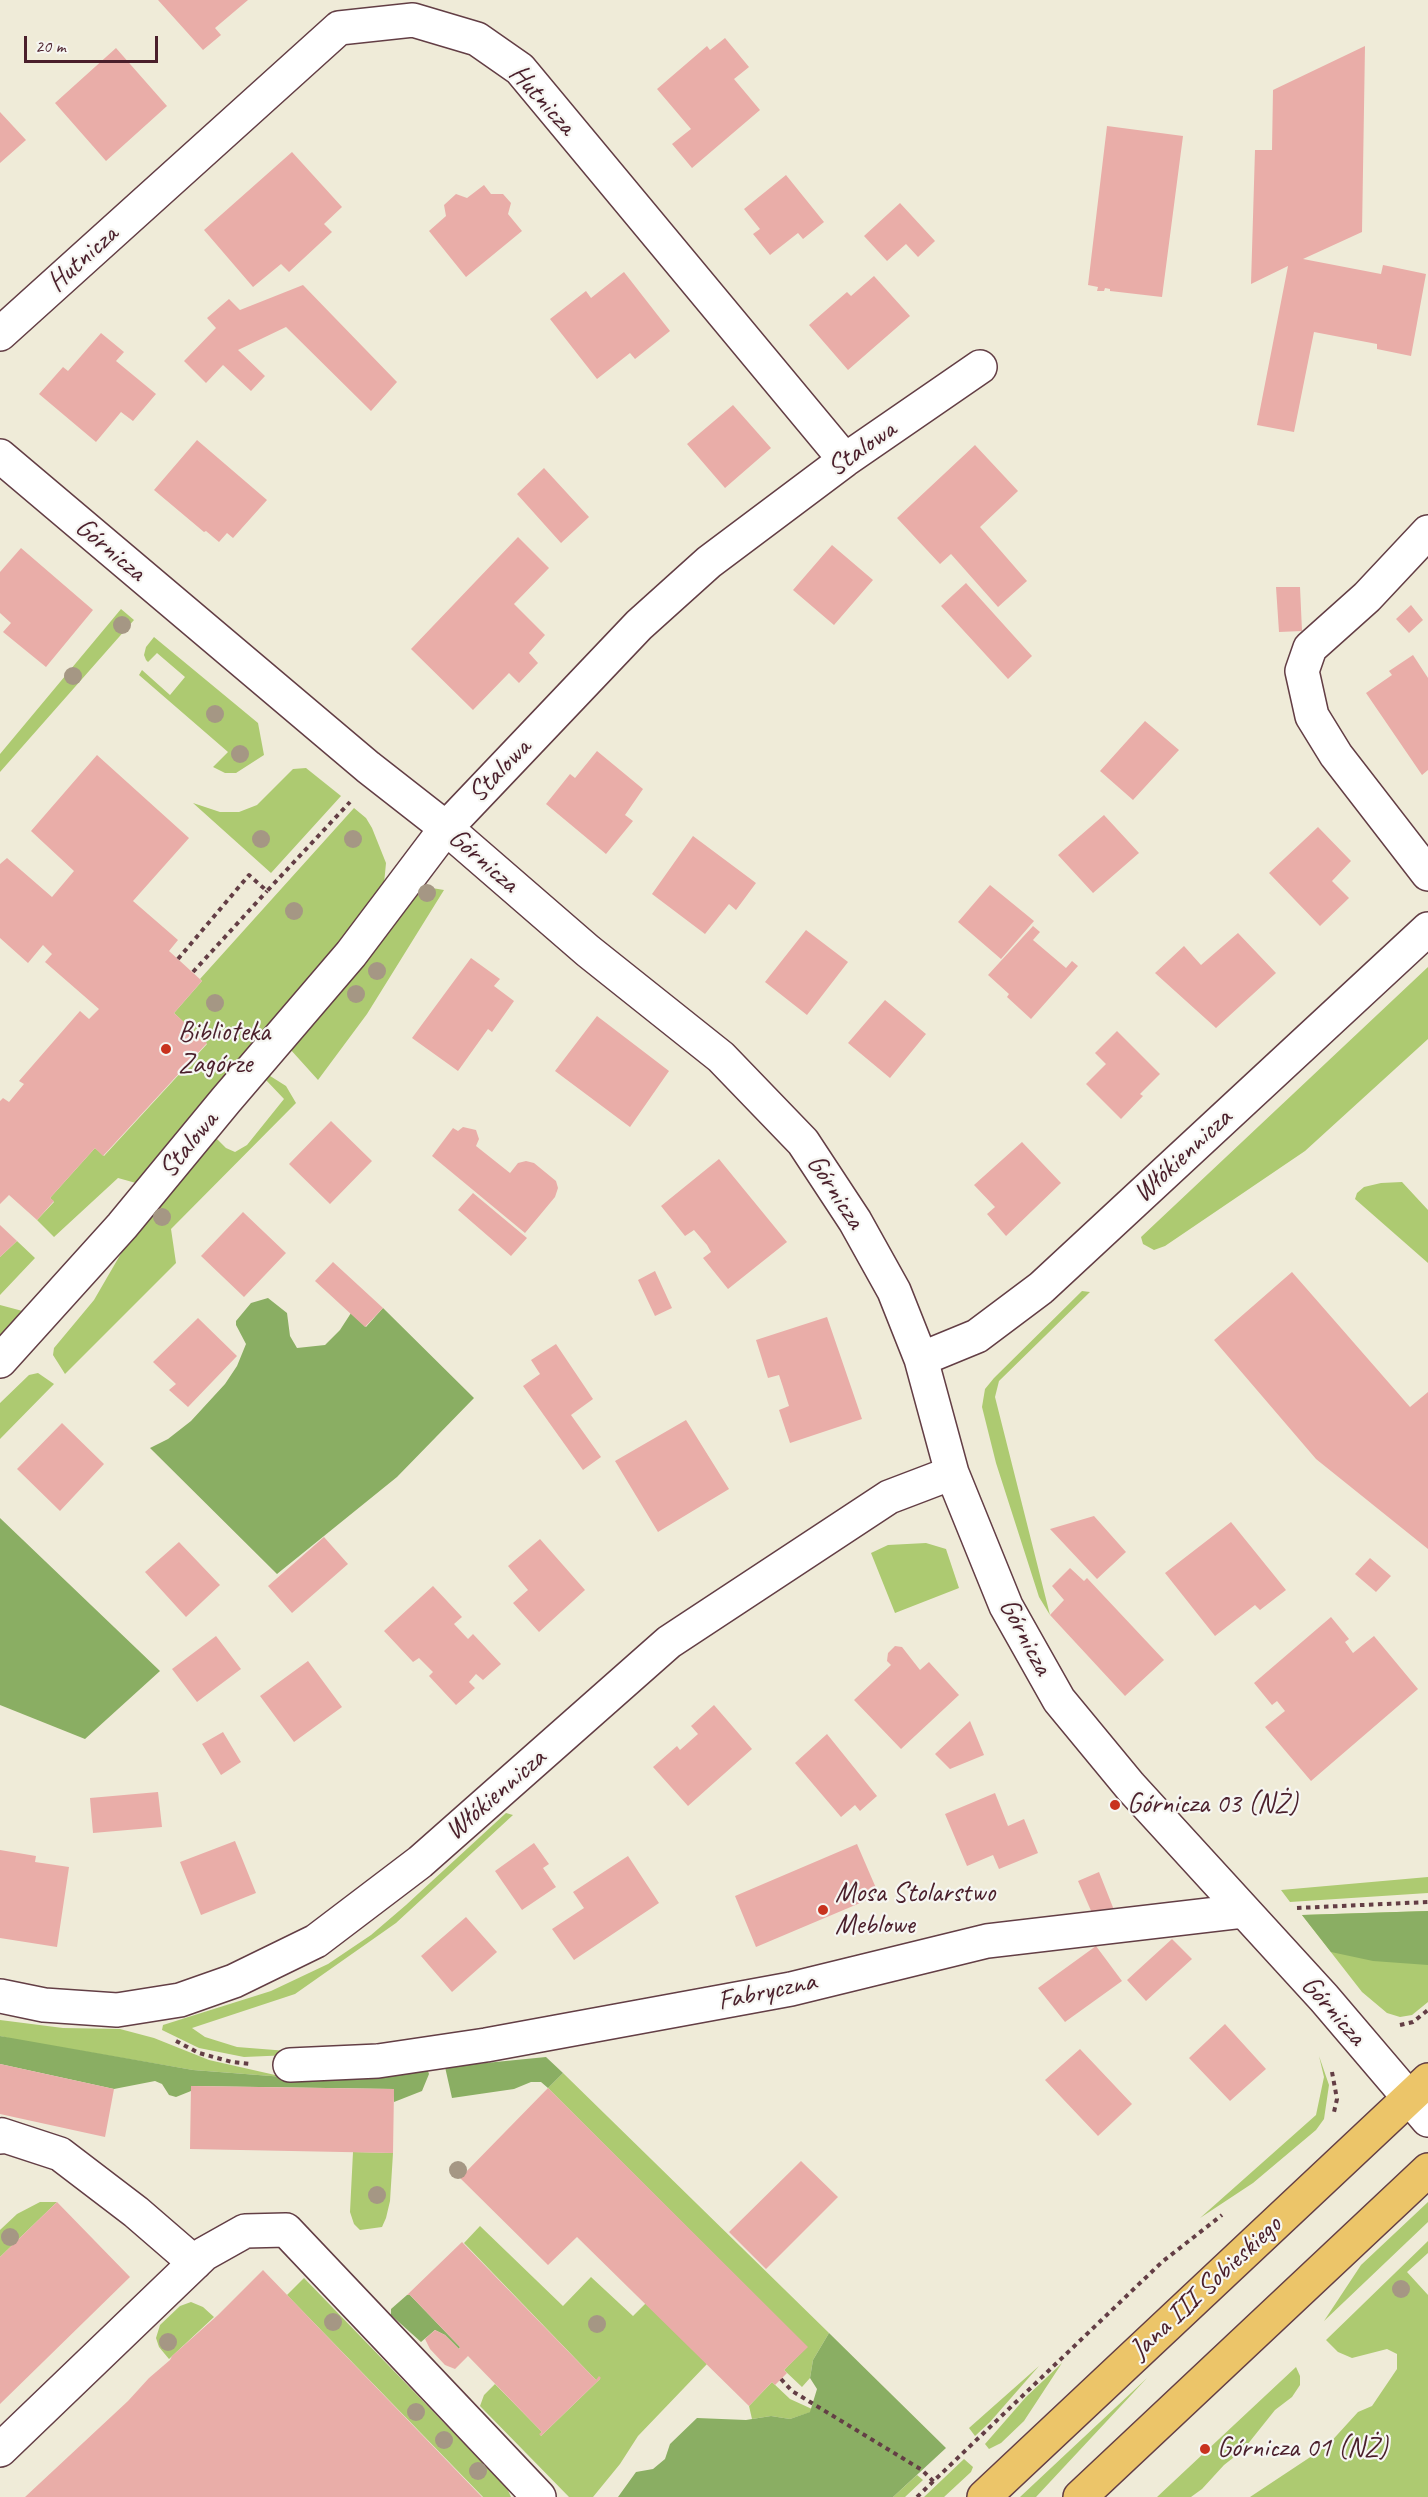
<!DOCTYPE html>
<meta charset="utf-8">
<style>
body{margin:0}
#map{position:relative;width:1428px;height:2497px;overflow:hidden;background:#efebd8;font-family:Caveat,sans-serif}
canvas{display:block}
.scale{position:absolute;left:24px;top:36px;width:134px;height:27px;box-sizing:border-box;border:3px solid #4a1f2b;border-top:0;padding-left:8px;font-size:18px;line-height:21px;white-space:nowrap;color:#4a1f2b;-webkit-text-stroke:4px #f6f6f2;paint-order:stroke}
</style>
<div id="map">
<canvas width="1428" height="2497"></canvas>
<div class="scale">20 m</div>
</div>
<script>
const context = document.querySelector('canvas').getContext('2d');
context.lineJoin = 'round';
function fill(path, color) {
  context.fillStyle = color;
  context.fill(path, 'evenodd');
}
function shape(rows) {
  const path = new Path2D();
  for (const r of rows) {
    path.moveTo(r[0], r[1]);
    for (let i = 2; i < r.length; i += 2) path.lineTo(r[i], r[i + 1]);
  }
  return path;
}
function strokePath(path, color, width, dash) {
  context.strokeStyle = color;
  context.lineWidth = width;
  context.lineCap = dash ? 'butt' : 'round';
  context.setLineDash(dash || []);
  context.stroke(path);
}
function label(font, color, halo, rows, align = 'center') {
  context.font = font + ' Caveat,sans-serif';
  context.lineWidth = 4.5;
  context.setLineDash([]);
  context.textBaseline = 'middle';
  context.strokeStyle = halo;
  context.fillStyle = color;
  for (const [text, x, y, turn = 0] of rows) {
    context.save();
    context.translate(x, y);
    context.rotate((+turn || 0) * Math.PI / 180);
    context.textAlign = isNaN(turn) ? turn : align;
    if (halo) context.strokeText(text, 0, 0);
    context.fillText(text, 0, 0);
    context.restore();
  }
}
fill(shape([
 [121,609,134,620,0,772,0,754],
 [154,637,258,723,264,755,236,773,225,773,213,767,228,752,139,675,142,670,170,695,185,677,157,653,148,662,146,660,144,655,146,647],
 [306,768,341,796,271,873,193,803,220,812,239,812,257,805,293,769],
 [354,808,366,818,372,828,386,863,384,884,367,916,143,1185,118,1178,54,1237,37,1220,54,1202,50,1198,95,1148,104,1156,207,1044,174,1013,202,981,200,979],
 [432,888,444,890,367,1014,318,1080,290,1049,408,894],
 [1428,967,1428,1039,1305,1151,1165,1246,1154,1250,1143,1244,1141,1237],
 [267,1074,286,1086,296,1103,171,1229,176,1263,65,1374,53,1355,54,1348,94,1300,130,1238,211,1133,226,1148,235,1152,247,1145,284,1099,265,1079],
 [1402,1182,1428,1210,1428,1263,1355,1199,1357,1193,1364,1187,1381,1183],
 [17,1241,35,1258,0,1295,0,1257],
 [1082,1291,1090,1292,999,1381,995,1397,1050,1615,1039,1597,996,1463,982,1407,985,1389,994,1378],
 [0,1305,30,1313,0,1344],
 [38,1373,54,1384,0,1439,0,1403,29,1375],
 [926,1543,946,1549,959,1588,895,1613,871,1553,888,1545],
 [506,1813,513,1815,396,1923,295,1994,192,2028,205,2037,237,2047,300,2052,290,2055,244,2057,199,2048,162,2030,163,2025,271,1991,328,1964,371,1935,406,1905],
 [1428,1877,1428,1893,1290,1902,1281,1890],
 [1428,1911,1428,2002,1412,2015,1400,2017,1387,2013,1362,1992,1302,1915],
 [0,2020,63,2028,120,2029,154,2038,209,2060,284,2077,193,2070,17,2040,0,2036],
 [1319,2056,1329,2085,1324,2119,1316,2130,1253,2183,1200,2218,1316,2115,1324,2077],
 [563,2073,829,2333,813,2360,810,2378,802,2387,784,2370,807,2347,548,2088],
 [353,2152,393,2153,390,2201,386,2218,382,2227,360,2230,354,2224,350,2212],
 [40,2202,57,2202,0,2257,0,2230,17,2214],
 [1428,2202,1428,2222,1324,2321,1361,2265],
 [480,2226,563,2306,591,2277,633,2316,646,2303,707,2364,638,2436,620,2464,593,2497,569,2497,480,2406,484,2395,495,2384,542,2432,540,2434,541,2436,600,2379,596,2380,464,2243],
 [1428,2241,1428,2253,1407,2272,1428,2295,1428,2497,1250,2497,1327,2446,1358,2412,1372,2406,1397,2369,1397,2354,1387,2349,1352,2358,1338,2352,1326,2340],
 [304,2278,507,2488,511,2497,483,2497,287,2295],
 [191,2302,203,2307,214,2317,169,2359,159,2347,156,2338,160,2325,180,2306],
 [1062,2363,1024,2421,1001,2443,989,2449,985,2444,1026,2397],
 [1039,2366,990,2422,975,2436,969,2428],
 [1296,2367,1300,2376,1300,2385,1292,2397,1275,2410,1243,2450,1224,2465,1202,2489,1191,2497,1157,2497],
 [1147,2378,1036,2497,1020,2497],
 [772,2382,790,2399,812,2409,811,2412,790,2419,771,2416,752,2419,749,2406],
 [964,2459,973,2467,971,2472,944,2497,924,2497],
 [917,2475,923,2480,905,2497,893,2497]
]), '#adca71');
fill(shape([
 [268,1298,287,1313,290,1336,297,1348,325,1345,340,1330,351,1313,366,1327,383,1308,474,1398,397,1477,277,1574,150,1448,168,1439,191,1421,225,1384,237,1366,246,1344,236,1325,236,1321,251,1303],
 [0,1518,160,1671,85,1739,0,1705],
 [1428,1911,1428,1965,1373,1961,1331,1952,1302,1915],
 [0,2036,193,2070,284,2077,427,2068,429,2074,422,2091,394,2102,393,2089,192,2086,191,2091,176,2097,169,2095,162,2084,155,2081,114,2089,0,2064],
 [546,2057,563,2073,548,2088,541,2082,531,2082,514,2089,452,2098,445,2067],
 [407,2295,410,2295,460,2347,459,2349,445,2335,435,2330,421,2342,391,2315,391,2309],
 [829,2333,946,2448,893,2497,618,2497,636,2472,653,2469,665,2459,670,2444,697,2418,746,2420,771,2416,790,2419,810,2412,817,2389,810,2378,813,2360]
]), '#8aae63');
fill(shape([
 [158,0,248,0,215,28,221,35,203,50],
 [725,38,749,67,734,79,760,110,692,168,672,144,691,129,657,89,707,46,710,50],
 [1365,46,1362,232,1303,259,1381,274,1383,265,1426,274,1411,356,1377,349,1377,344,1314,332,1294,432,1257,425,1288,266,1251,284,1255,150,1272,150,1273,90],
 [116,48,167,106,106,161,55,103],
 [0,112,26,140,0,163],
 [1107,126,1183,136,1162,297,1110,291,1110,289,1105,288,1104,291,1097,291,1098,287,1088,285],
 [292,152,342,207,324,224,332,232,289,272,281,264,253,287,204,230],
 [786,175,824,222,803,239,798,233,770,255,753,234,760,229,744,209],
 [484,185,491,194,503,194,511,203,508,214,522,231,466,277,429,231,446,216,444,205,456,194,467,198],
 [900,203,935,241,918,257,906,244,887,261,864,236],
 [624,272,670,331,635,359,630,353,597,379,550,319,586,291,591,298],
 [874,276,910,316,848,370,809,325,847,292,851,296],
 [303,285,397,382,371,411,286,327,238,350,265,376,251,391,223,365,206,383,184,361,216,328,207,318,229,299,240,310],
 [101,333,124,352,116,361,156,394,133,421,121,412,96,442,39,394,63,367,68,371],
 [733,405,771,448,725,488,687,444],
 [197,440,267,500,233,538,227,533,219,542,206,531,204,532,154,490],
 [975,445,1018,491,980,527,1027,581,998,607,951,554,940,564,897,518],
 [544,468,589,517,561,543,517,494],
 [518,537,549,568,514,604,545,635,529,653,538,663,519,683,509,673,473,710,411,649],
 [832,545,873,580,834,625,793,590],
 [21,548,93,610,46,667,3,632,11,623,0,613,0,572],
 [966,583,1032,656,1008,679,941,606],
 [1276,587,1300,587,1302,631,1279,632],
 [1411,605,1423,620,1409,633,1396,619],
 [1413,655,1428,678,1428,770,1422,775,1366,693,1392,675,1389,671],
 [1145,721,1179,750,1133,800,1100,771],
 [597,751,643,789,625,815,633,821,606,854,546,804,570,774,575,778],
 [97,755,189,838,133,901,178,940,169,951,202,981,174,1013,207,1043,103,1156,95,1148,50,1198,54,1201,37,1220,9,1195,0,1204,0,1101,3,1098,9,1102,24,1084,19,1081,80,1011,89,1019,99,1009,45,962,52,954,43,945,28,963,0,938,0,864,7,858,52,897,74,871,31,831],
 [1104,815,1139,853,1093,893,1058,855],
 [1318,827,1351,861,1332,881,1349,898,1320,926,1269,873],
 [693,836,756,883,736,910,729,904,705,934,652,894],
 [990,885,1034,921,1001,959,958,922],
 [1033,926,1040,932,1033,940,1066,968,1072,961,1078,966,1031,1019,1007,997,1009,994,988,975],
 [806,930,848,962,807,1015,765,982],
 [1238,933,1276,973,1216,1028,1155,973,1184,946,1201,965],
 [471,958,500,979,494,986,514,1001,492,1032,488,1029,458,1071,412,1038],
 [885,1000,926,1034,890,1078,848,1043],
 [597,1016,669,1071,630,1127,555,1071],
 [1117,1031,1160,1074,1140,1094,1143,1096,1121,1119,1086,1084,1106,1064,1095,1053],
 [331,1121,372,1161,330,1204,289,1164],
 [463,1127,476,1130,479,1139,476,1146,510,1173,518,1163,526,1161,534,1163,556,1181,558,1188,555,1197,525,1233,432,1156,453,1128,458,1131],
 [1022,1142,1061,1183,1006,1236,987,1214,995,1207,974,1185],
 [719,1159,787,1242,728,1289,703,1258,711,1252,707,1245,694,1230,685,1236,661,1206],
 [473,1193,527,1238,511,1256,458,1210],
 [243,1212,286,1253,244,1297,201,1256],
 [0,1225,17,1241,0,1257],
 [333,1262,383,1308,365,1327,315,1281],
 [655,1271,672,1308,655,1316,638,1280],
 [1292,1272,1410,1407,1428,1392,1428,1549,1316,1459,1214,1340],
 [827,1317,862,1419,790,1443,779,1410,789,1406,783,1387,779,1375,768,1378,756,1340],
 [198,1318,237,1356,188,1407,169,1390,176,1384,153,1362],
 [556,1344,593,1399,571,1415,601,1457,583,1470,523,1386,540,1374,531,1360],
 [686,1420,729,1489,658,1532,615,1461],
 [62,1423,104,1464,60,1511,17,1469],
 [1094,1516,1126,1552,1097,1579,1050,1529],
 [1231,1522,1286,1590,1260,1610,1255,1605,1215,1636,1165,1573],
 [324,1537,348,1564,292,1613,268,1586],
 [540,1539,585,1590,539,1632,513,1603,528,1590,508,1566],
 [179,1542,220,1585,186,1617,145,1572],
 [1370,1558,1391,1576,1376,1592,1355,1574],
 [1070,1568,1084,1581,1087,1578,1164,1660,1125,1696,1050,1615,1064,1600,1052,1586],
 [433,1586,462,1617,454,1624,468,1639,473,1634,501,1664,483,1680,476,1674,469,1682,475,1688,456,1705,429,1676,433,1672,419,1658,413,1662,384,1631],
 [1331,1617,1349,1639,1345,1642,1353,1653,1374,1636,1418,1689,1311,1781,1265,1727,1285,1711,1277,1701,1272,1705,1254,1683],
 [216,1636,241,1669,197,1702,172,1669],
 [895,1646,902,1647,920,1670,929,1662,959,1695,901,1749,854,1700,891,1665,887,1661,888,1653],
 [308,1661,342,1707,294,1742,260,1696],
 [714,1705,752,1749,688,1806,653,1767,677,1746,680,1750,698,1734,691,1726],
 [970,1721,984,1755,950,1769,935,1754],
 [223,1732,241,1762,221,1775,202,1744],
 [827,1734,877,1796,860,1811,855,1805,841,1817,795,1763],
 [158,1792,162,1827,93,1833,90,1798],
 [995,1793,1008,1826,1024,1819,1038,1853,999,1869,993,1855,967,1866,945,1814],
 [235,1841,256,1893,201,1915,180,1862],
 [534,1843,549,1864,543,1868,556,1887,522,1910,495,1871],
 [857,1844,879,1895,756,1947,735,1896],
 [0,1850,36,1856,35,1862,69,1867,57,1947,0,1938],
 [628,1856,659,1903,574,1960,552,1929,584,1908,573,1892],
 [1099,1872,1114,1910,1092,1913,1078,1881],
 [466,1917,497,1952,452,1992,421,1956],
 [1172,1939,1192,1959,1146,2001,1127,1980],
 [1096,1946,1122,1981,1065,2022,1038,1988],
 [1225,2024,1266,2069,1230,2101,1189,2058],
 [1080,2049,1132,2104,1098,2136,1045,2080],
 [0,2064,114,2089,105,2137,0,2114],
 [191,2086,394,2089,393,2153,190,2149],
 [548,2088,808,2347,784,2370,787,2373,775,2385,772,2382,749,2406,577,2237,548,2265,460,2178],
 [801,2161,838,2197,766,2269,729,2232],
 [57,2202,130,2277,0,2404,0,2257],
 [462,2242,596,2380,599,2376,601,2378,541,2436,539,2434,542,2432,468,2356,455,2369,445,2365,430,2349,425,2339,435,2330,445,2335,459,2349,460,2347,410,2295,407,2295],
 [263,2270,482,2497,25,2497,128,2401,149,2378,170,2360,172,2356,218,2315]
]), '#e9ada8');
const minor = shape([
 [0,334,339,28,413,20,477,39,520,69,845,460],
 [0,456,368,767,446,828,588,951,721,1057,803,1142,855,1221,894,1291,921,1359,952,1473,1006,1606,1059,1700,1130,1786,1324,1998,1428,2120],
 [1428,532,1367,597,1310,648,1302,671,1312,716,1336,755,1428,874],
 [921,1359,977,1336,1041,1288,1428,929],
 [0,1361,122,1226,226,1100,351,954,446,828,639,625,709,562,845,460,980,367],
 [0,1996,44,2005,117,2010,180,2000,234,1981,316,1941,420,1862,669,1642,889,1497,952,1473],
 [290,2065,378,2061,486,2045,791,1989,987,1941,1243,1911],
 [0,2137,2,2135,60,2154,136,2212,195,2263],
 [0,2450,204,2254,245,2231,286,2230,539,2497]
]);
const major = shape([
 [984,2497,1428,2080],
 [1080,2497,1428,2170]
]);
strokePath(minor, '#633e45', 36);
strokePath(major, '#633e45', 36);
strokePath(shape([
 [178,959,249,875,267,891,350,802],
 [193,972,267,891],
 [1297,1908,1428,1902],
 [1400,2025,1413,2022,1428,2010],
 [176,2041,199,2053,232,2062,251,2064],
 [1332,2072,1337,2099,1334,2112],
 [781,2379,792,2391,922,2470,934,2482],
 [917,2497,1162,2262,1222,2215]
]), '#633e45', 4, [4.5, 4.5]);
strokePath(minor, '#fff', 33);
strokePath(major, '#ecc569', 33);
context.fillStyle = '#a59784';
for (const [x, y] of [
 [122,625],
 [73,676],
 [215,714],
 [240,754],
 [261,839],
 [353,839],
 [427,893],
 [294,911],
 [377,971],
 [356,994],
 [215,1003],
 [162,1217],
 [458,2170],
 [377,2195],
 [10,2237],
 [1401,2289],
 [333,2322],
 [597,2324],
 [168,2342],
 [416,2412],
 [444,2440],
 [478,2471]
]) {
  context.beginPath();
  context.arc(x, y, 9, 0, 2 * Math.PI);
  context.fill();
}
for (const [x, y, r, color] of [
 [166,1049,6,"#c8321e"],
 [1115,1805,6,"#c8321e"],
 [823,1910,6,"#c8321e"],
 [1205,2449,6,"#c8321e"]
]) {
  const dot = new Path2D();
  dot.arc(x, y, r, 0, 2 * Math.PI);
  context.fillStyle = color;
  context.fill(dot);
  strokePath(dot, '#f6f6f2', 2);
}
label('28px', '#4a1f2b', '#f6f6f2', [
 ["Hutnicza",542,100,48],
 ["Hutnicza",83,259,-42],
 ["Stalowa",862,449,-35],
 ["Górnicza",110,550,40],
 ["Stalowa",500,771,-46],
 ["Górnicza",483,861,41],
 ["Stalowa",189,1145,-51],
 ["Włókiennicza",1183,1156,-43],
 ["Górnicza",835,1192,57],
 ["Górnicza",1025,1637,62],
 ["Włókiennicza",496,1795,-41],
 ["Fabryczna",767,1992,-12],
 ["Górnicza",1333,2011,49],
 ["Jana III Sobieskiego",1206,2288,-43]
]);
label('28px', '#4a1f2b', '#f6f6f2', [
 ["Biblioteka",178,1033],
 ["Zagórze",178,1065],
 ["Górnicza 03 (NŻ)",1127,1805],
 ["Mosa Stolarstwo",835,1894],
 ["Meblowe",835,1926],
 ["Górnicza 01 (NŻ)",1217,2449]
], 'left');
</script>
